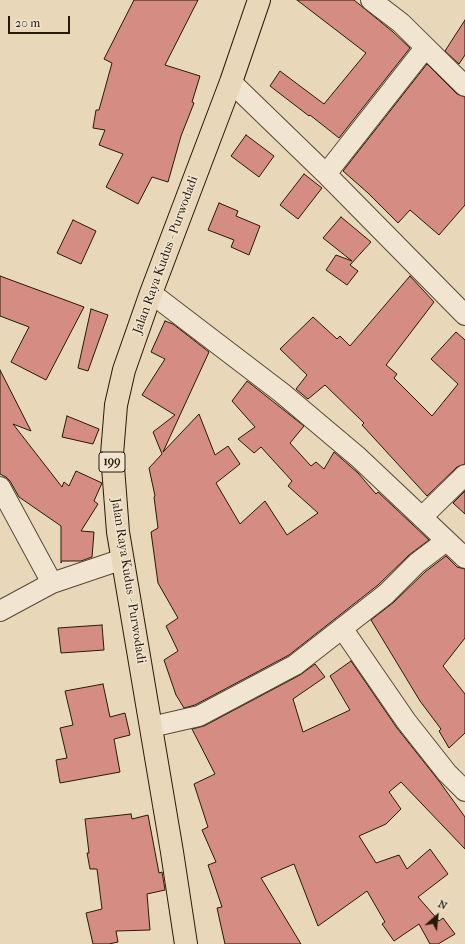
<!DOCTYPE html>
<style>
body{margin:0}
#map{position:relative;width:465px;height:944px;overflow:hidden;background:#e9d7b9;font-family:"IM FELL French Canon",serif}
canvas{display:block}
.north{position:absolute;left:417px;top:896px;width:40px;height:40px;-webkit-text-stroke:3px #f1e5d2;paint-order:stroke;rotate:27deg;font-size:11px;font-weight:700;line-height:16px;text-align:center;color:#261a09}
.north::after{content:'';display:block;margin:auto;width:14px;height:18px;background:#261a09;clip-path:polygon(50% 0,100% 100%,50% 72%,0 100%)}
.scale{position:absolute;left:8px;top:16px;width:62px;height:18px;box-sizing:border-box;border:2px solid #261a09;border-top:0;padding-left:5px;font-size:12px;line-height:14px;white-space:nowrap;color:#261a09;-webkit-text-stroke:3px #f1e5d2;paint-order:stroke}
</style>
<div id="map">
<canvas width="465" height="944"></canvas>
<div class="north">N</div>
<div class="scale">20 m</div>
</div>
<script>
const context = document.querySelector('canvas').getContext('2d');
context.lineJoin = 'round';
function fill(path, color) {
  context.fillStyle = color;
  context.fill(path, 'evenodd');
}
function shape(rows) {
  const path = new Path2D();
  for (const r of rows) {
    path.moveTo(r[0], r[1]);
    for (let i = 2; i < r.length; i += 2) path.lineTo(r[i], r[i + 1]);
  }
  return path;
}
function strokePath(path, color, width, dash) {
  context.strokeStyle = color;
  context.lineWidth = width;
  context.lineCap = dash ? 'butt' : 'round';
  context.setLineDash(dash || []);
  context.stroke(path);
}
function label(font, color, halo, rows, align = 'center') {
  context.font = font + ' "IM FELL French Canon",serif';
  context.lineWidth = 3;
  context.setLineDash([]);
  context.textBaseline = 'middle';
  context.strokeStyle = halo;
  context.fillStyle = color;
  for (const [text, x, y, turn = 0] of rows) {
    context.save();
    context.translate(x, y);
    context.rotate((+turn || 0) * Math.PI / 180);
    context.textAlign = isNaN(turn) ? turn : align;
    if (halo) context.strokeText(text, 0, 0);
    context.fillText(text, 0, 0);
    context.restore();
  }
}
const building = shape([
 [134,0,198,0,165,65,200,76,192,102,194,103,181,136,168,182,152,177,138,204,106,187,123,154,99,145,105,130,93,128,96,110,99,110,112,63,104,59,134,0],
 [297,0,354,0,393,32,410,48,339,138,310,115,309,116,270,86,280,71,324,104,366,53,297,0],
 [465,20,465,55,459,64,445,51,465,20],
 [427,64,457,94,465,97,465,205,439,235,410,210,398,223,368,193,343,171,427,64],
 [246,135,274,156,259,177,231,156,246,135],
 [304,174,322,188,298,219,280,205,304,174],
 [219,203,238,211,236,216,260,226,249,255,231,247,234,240,208,230,219,203],
 [341,217,371,242,350,265,358,271,347,285,326,270,336,255,352,261,323,238,341,217],
 [73,220,96,231,81,264,57,253,73,220],
 [0,276,84,307,46,380,11,362,29,327,0,316,0,276],
 [410,276,434,302,386,365,397,374,394,378,432,416,458,384,431,359,456,332,465,340,465,464,457,467,427,496,362,425,364,423,325,385,308,399,296,389,307,375,280,349,313,317,337,339,340,336,350,346,410,276],
 [91,309,108,315,88,371,78,368,91,309],
 [165,321,173,324,209,352,163,452,199,414,215,455,228,446,240,464,216,483,240,524,265,501,287,535,318,513,288,486,292,481,261,447,254,453,238,439,255,427,232,401,247,381,304,426,290,443,311,466,316,462,324,469,334,452,358,473,376,494,378,492,429,540,409,555,378,585,289,655,195,705,184,708,176,695,164,660,178,651,166,626,178,618,158,583,151,532,158,528,154,497,155,496,149,468,162,454,153,432,175,415,142,395,165,359,151,352,165,321],
 [0,370,31,431,13,424,62,487,64,482,69,486,76,471,102,483,94,501,98,504,81,531,94,532,92,557,81,561,62,561,61,563,61,526,19,497,10,481,6,477,0,474,0,370],
 [67,416,99,429,93,444,62,437,67,416],
 [465,491,465,514,453,503,465,491],
 [446,556,457,567,465,569,465,638,443,666,465,694,465,733,449,748,439,731,441,729,420,701,371,620,394,602,425,572,446,556],
 [102,625,104,650,61,653,58,628,102,625],
 [351,661,397,728,439,781,465,817,465,849,401,782,389,792,401,809,386,824,359,836,376,863,399,855,407,869,430,849,448,874,418,897,439,921,443,918,455,934,438,944,430,944,419,924,394,941,382,924,385,922,367,891,318,926,294,864,261,878,301,944,225,944,217,908,222,907,208,865,216,862,202,830,208,827,194,784,215,774,192,729,204,726,300,675,315,664,325,677,293,699,303,732,350,710,330,676,351,661],
 [103,684,110,717,125,713,130,735,114,739,120,772,60,783,56,760,67,758,60,728,73,725,65,691,103,684],
 [131,814,132,819,148,815,159,873,162,872,165,890,147,894,150,930,116,931,118,942,109,944,93,944,86,913,102,909,97,869,90,869,87,853,89,853,85,819,131,814]
]);
fill(building, '#d58c82');
strokePath(building, '#261a09', 1);
const street = shape([
 [371,0,401,23,465,86],
 [231,82,326,174,465,315],
 [326,174,425,48],
 [151,293,282,393,358,457,465,558],
 [0,487,52,583,0,611],
 [422,517,465,475],
 [52,583,123,559],
 [342,628,406,721,447,773,465,791],
 [151,727,199,716,295,665,386,594,417,563,446,541]
]);
const primary = shape([
 [186,944,172,852,118,532,112,454,116,405,124,370,151,293,231,82,259,0]
]);
strokePath(street, '#574935', 22);
strokePath(primary, '#261a09', 24);
strokePath(street, '#f1e5d2', 20);
strokePath(primary, '#e9d7b9', 22);
for (const [x, y, w] of [
 [112,462,26]
]) {
  const box = new Path2D();
  box.roundRect(x - w / 2, y - 10, w, 20, 3);
  context.fillStyle = '#f1e5d2';
  context.fill(box);
  strokePath(box, '#261a09', 1);
}
label('bold 12px', '#261a09', null, [
 ["199",112,462]
]);
label('13px', '#261a09', '#f1e5d2', [
 ["Jalan Raya Kudus - Purwodadi",166,255,-70],
 ["Jalan Raya Kudus - Purwodadi",128,581,81]
]);
</script>
